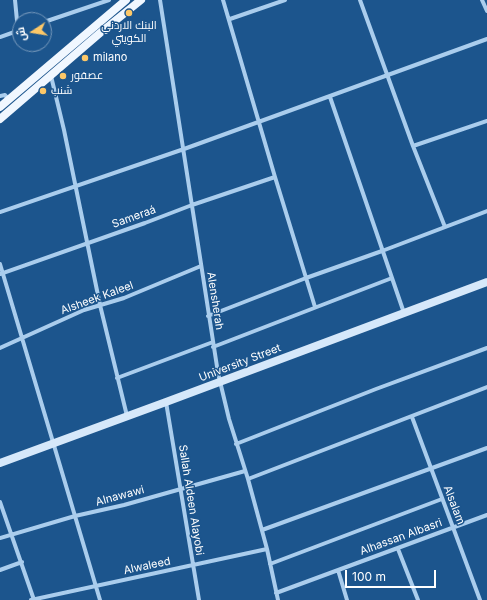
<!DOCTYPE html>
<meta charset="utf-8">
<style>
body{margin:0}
#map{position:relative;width:487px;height:600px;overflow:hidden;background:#1c558d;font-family:Inter,Cairo,sans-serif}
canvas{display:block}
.north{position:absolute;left:12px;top:12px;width:40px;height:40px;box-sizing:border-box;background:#1c558d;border:1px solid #79b;border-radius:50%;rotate:258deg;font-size:11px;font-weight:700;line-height:16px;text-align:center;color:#fff}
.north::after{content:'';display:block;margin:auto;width:14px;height:18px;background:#fdc868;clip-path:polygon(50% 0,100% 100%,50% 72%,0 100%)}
.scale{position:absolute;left:345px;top:570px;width:91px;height:18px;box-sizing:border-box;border:2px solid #fff;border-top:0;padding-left:5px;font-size:12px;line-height:14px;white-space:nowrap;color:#fff;-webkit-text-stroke:3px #1c558d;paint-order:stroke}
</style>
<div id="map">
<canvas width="487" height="600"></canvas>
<div class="north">ش</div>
<div class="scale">100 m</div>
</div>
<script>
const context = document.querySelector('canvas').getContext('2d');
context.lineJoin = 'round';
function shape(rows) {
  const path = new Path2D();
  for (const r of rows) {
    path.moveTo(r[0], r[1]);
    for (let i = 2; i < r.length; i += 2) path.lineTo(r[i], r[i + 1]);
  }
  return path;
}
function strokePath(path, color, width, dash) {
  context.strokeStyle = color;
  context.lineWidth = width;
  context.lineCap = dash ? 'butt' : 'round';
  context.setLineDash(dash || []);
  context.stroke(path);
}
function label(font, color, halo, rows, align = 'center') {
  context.font = font + ' Inter,Cairo,sans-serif';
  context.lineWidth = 3;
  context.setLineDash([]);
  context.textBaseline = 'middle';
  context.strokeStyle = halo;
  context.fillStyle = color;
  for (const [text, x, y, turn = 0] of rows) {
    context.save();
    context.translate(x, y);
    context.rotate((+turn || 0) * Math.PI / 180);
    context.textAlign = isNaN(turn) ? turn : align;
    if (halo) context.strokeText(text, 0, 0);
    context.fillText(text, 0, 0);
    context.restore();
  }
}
strokePath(shape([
 [15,0,18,31],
 [160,0,218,373,229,419,248,479,267,549,278,600],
 [223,0,275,177,315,307],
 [360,0,413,146,445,227],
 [482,0,487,11],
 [230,19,285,0],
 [44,22,109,0],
 [0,37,20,30],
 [51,76,64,130,100,305,127,416],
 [0,96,5,95,8,99],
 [330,97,404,313],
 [413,146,487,121],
 [0,212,184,149,487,39],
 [0,264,100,600],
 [0,274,145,223,192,205,275,177],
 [208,316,306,278,382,251,487,211],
 [213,347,392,278],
 [0,348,84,310,124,298,201,266],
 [117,378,213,342],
 [166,402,199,600],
 [412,417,480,600],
 [236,444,376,389,487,348],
 [248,479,487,387],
 [0,502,34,600],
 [262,530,487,448],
 [0,538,75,516,124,505,245,471],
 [398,549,418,600],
 [270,564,442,499],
 [0,570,22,562],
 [338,570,347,600],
 [276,593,487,515],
 [31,600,267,549]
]), '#aacded', 4);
strokePath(shape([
 [0,463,166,402,487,282]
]), '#d6e8fa', 8);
strokePath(shape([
 [0,107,126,0],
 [0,119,100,33,141,0]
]), '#f0f7ff', 8);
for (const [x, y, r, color] of [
 [129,13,4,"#fdc868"],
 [85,58,4,"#fdc868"],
 [63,76,4,"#fdc868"],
 [43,91,4,"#fdc868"]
]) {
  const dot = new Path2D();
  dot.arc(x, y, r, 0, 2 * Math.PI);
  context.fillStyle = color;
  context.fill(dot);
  strokePath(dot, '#1c558d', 1.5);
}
label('11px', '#fff', '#1c558d', [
 ["البنك الاردني",129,26,"center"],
 ["الكويتي",129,39,"center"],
 ["milano",93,58],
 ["عصفور",71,76],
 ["شنب",51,91]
], 'left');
label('11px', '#fff', '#1c558d', [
 ["Sameraá",134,217,-20],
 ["Alsheek Kaleel",97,298,-20],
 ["Alensherah",215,301,81],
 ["University Street",240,363,-21],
 ["Alnawawi",120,496,-15],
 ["Sallah Aldeen Alayobi",191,500,81],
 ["Alsalam",454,505,69],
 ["Alhassan Albasri",401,537,-20],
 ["Alwaleed",147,566,-12]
]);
</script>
